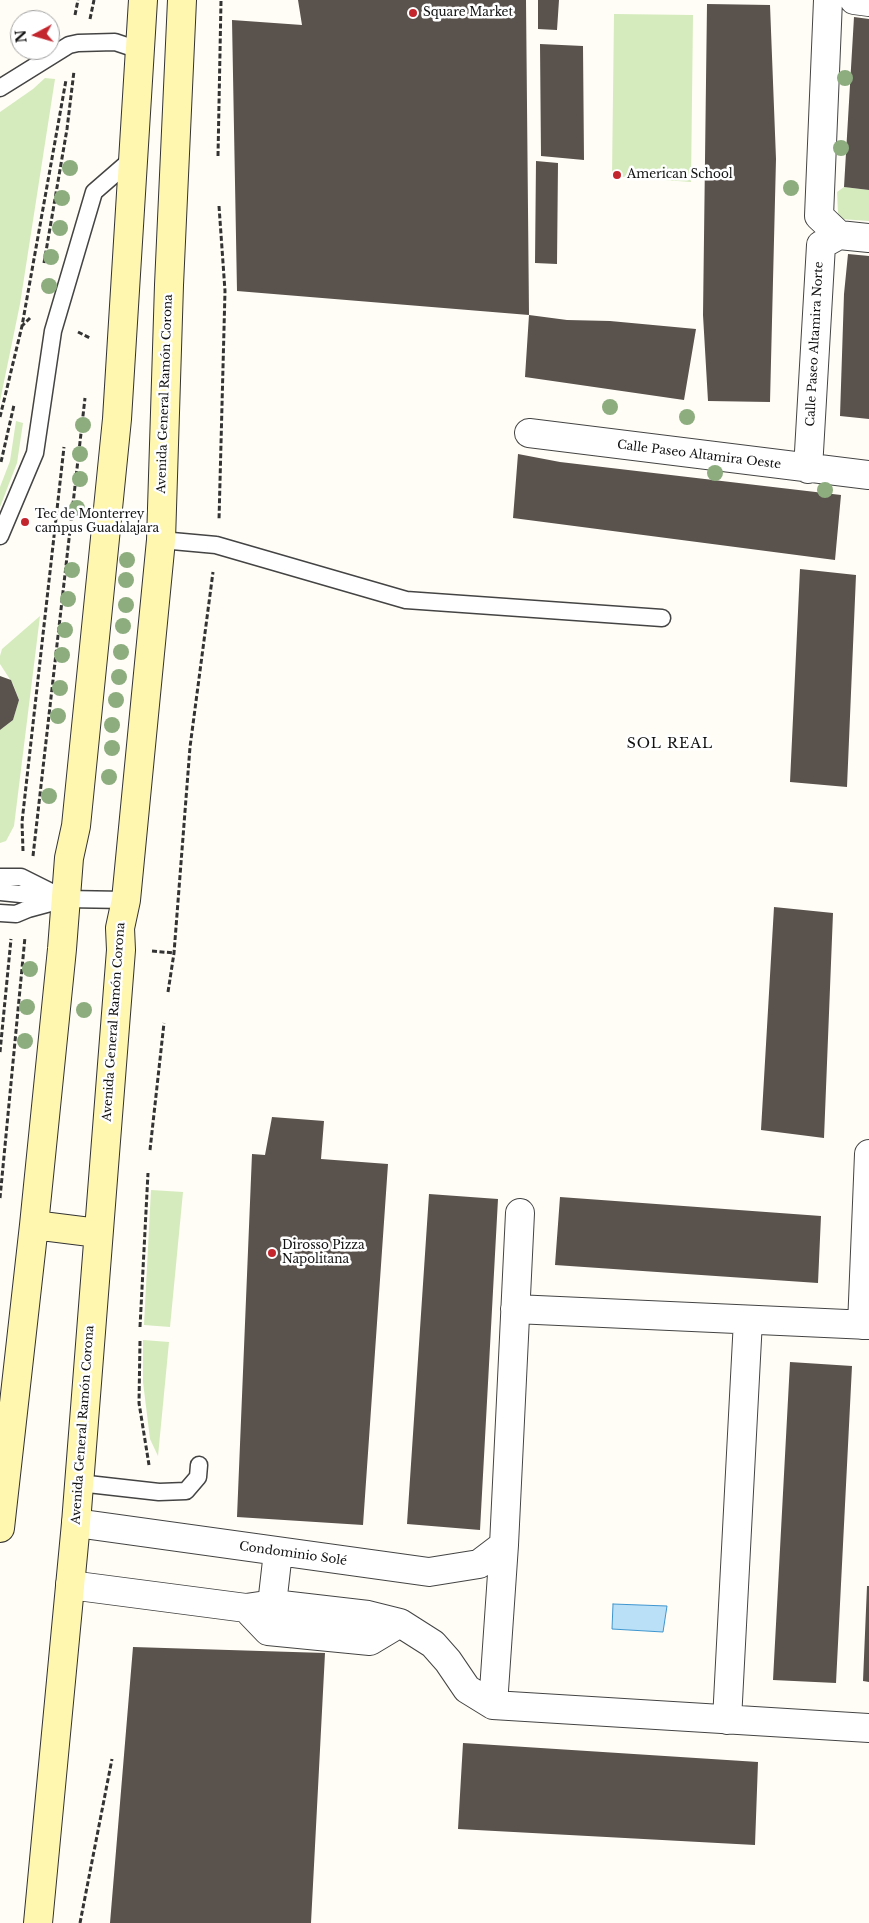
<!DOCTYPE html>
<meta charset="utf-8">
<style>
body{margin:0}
#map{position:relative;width:869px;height:1923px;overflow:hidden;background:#fffdf5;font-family:"Libre Baskerville",serif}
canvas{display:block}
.north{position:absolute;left:10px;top:10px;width:50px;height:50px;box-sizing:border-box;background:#fff;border:1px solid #a0a0a0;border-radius:50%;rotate:264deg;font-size:14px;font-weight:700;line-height:20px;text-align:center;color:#111}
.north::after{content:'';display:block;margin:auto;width:18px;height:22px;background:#c4262e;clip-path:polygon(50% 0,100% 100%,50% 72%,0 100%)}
</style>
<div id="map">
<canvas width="869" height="1923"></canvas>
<div class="north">N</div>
</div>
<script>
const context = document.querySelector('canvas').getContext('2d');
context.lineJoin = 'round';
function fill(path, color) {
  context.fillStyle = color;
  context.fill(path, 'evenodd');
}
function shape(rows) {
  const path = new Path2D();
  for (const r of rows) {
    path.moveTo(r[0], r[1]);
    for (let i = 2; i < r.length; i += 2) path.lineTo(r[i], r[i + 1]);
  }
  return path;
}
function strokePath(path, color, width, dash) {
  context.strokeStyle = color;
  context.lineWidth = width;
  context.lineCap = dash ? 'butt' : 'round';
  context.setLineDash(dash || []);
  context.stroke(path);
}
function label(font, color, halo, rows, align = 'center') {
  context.font = font + ' "Libre Baskerville",serif';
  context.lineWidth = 5;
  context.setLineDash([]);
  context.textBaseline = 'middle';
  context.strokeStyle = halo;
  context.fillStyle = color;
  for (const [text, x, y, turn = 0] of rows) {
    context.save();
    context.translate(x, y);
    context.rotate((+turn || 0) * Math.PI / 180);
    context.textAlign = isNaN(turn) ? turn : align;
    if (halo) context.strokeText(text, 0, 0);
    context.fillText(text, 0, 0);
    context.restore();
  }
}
fill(shape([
 [614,14,693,15,691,182,612,176],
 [45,78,55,79,20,304,0,401,0,112,33,89],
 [844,187,869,190,869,221,841,219,838,213,837,192],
 [16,421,23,423,17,463,0,507,0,487,10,461],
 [40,616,14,826,6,841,0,843,0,730,13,720,19,700,13,684,0,664,0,656,2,649],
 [151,1190,183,1192,170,1327,144,1325],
 [143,1340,169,1342,158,1456,150,1439,143,1382]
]), '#d5ebbd');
const water = shape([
 [613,1604,667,1606,663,1632,612,1629,613,1604]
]);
fill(water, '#b9e0f7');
strokePath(water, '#3f96cf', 1);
fill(shape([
 [298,0,526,0,529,315,237,291,232,20,302,25],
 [538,0,559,0,557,30,538,29],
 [707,4,770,5,776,159,770,402,708,401,703,315],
 [854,17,869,19,869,190,844,187],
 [540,44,583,46,584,160,541,156],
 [536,161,558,163,557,264,535,263],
 [848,254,869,256,869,419,840,416,844,294],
 [529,315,567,320,610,321,696,329,684,400,525,377],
 [518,454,560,462,841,495,835,560,513,518],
 [800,569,856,575,847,787,790,782],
 [0,676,11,680,19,700,13,720,0,730],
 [774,907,833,913,824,1138,761,1130],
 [272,1117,324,1121,321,1159,388,1164,363,1525,237,1517,252,1154,265,1155],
 [429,1194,498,1199,480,1530,407,1524],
 [560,1197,821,1216,818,1283,555,1265],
 [790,1362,852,1366,836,1683,773,1680],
 [867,1586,869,1586,869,1682,863,1681],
 [133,1647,325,1653,311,1923,110,1923],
 [463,1743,758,1762,755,1845,458,1829]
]), '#5a524d');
const service = shape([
 [0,88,69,45,78,43,115,42,139,50],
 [0,536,35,453,53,331,94,192,132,159],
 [161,540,216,545,406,600,662,618],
 [0,877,21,877,65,899],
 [0,892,50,897],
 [0,913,16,914,28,909,65,899,126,900],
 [79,1483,159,1492,186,1491,198,1477,199,1465]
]);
const minor = shape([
 [854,0,869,2],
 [839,235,869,238],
 [529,433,869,475],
 [808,469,821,245,839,235,819,216,828,0],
 [515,1309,869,1325],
 [862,1325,869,1154],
 [76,1523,429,1572,479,1564,504,1545],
 [70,1585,246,1608,273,1604,368,1615,400,1623,433,1644,448,1661,467,1689,493,1705,869,1728],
 [246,1608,268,1631,370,1641,400,1623],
 [270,1622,278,1552],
 [493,1705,504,1545,520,1213],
 [727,1720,748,1320]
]);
const secondary = shape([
 [34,1225,98,1233],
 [0,1528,34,1225,62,949,69,858,76,826,117,419,143,0],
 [38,1923,76,1523,121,950,120,928,126,900,161,540,169,285,182,0]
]);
strokePath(service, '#444', 19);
strokePath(minor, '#444', 30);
strokePath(secondary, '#333', 30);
strokePath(shape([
 [75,15,78,0],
 [90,19,94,0],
 [218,156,221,1],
 [219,206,225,291,219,520],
 [44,263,67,129,74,71],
 [30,318,22,326,66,80],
 [78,332,90,338],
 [0,417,22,326],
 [1,462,14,405],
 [23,851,22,822,64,447],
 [33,856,85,398],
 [152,951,174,953],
 [168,992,174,953,190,747,213,572],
 [0,1052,11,939],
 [150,1150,164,1023],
 [0,1198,25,937],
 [140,1327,148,1173],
 [140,1341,139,1403,149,1465],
 [80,1923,112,1759]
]), '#333', 3, [5, 2.5]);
strokePath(service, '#fff', 16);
strokePath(minor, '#fff', 28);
strokePath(secondary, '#fff6b0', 28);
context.fillStyle = '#8dad7f';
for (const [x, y] of [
 [845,78],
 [841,148],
 [70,168],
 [791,188],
 [62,198],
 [60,228],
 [51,257],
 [49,286],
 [610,407],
 [687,417],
 [83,425],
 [80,454],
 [715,473],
 [80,479],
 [825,490],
 [77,508],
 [127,560],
 [72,570],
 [126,580],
 [68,599],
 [126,605],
 [123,626],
 [65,630],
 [121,652],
 [62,655],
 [119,677],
 [60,688],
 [116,700],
 [58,716],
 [112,725],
 [112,748],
 [109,777],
 [49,796],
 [30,969],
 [27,1007],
 [84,1010],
 [25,1041]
]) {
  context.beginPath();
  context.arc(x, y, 8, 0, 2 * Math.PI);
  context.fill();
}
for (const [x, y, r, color] of [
 [413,13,5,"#c4262e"],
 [617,175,5,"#c4262e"],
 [25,522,5,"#c4262e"],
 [272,1253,5,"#c4262e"]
]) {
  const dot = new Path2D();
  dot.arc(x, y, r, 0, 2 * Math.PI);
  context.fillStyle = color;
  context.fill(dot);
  strokePath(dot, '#fff', 2);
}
label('12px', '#111', '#fff', [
 ["Square Market",423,13],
 ["American School",627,175],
 ["Tec de Monterrey",35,515],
 ["campus Guadalajara",35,529],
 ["Dirosso Pizza",282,1246],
 ["Napolitana",282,1260]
], 'left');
label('12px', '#111', '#fff', [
 ["Calle Paseo Altamira Norte",815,344,-87],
 ["Avenida General Ramón Corona",165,394,-88],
 ["Calle Paseo Altamira Oeste",699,455,7],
 ["Avenida General Ramón Corona",114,1022,-86],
 ["Avenida General Ramón Corona",83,1425,-86],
 ["Condominio Solé",293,1554,8]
]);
context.letterSpacing = '1px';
label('14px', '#111', '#fff', [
 ["SOL REAL",670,744]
]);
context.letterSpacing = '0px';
</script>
